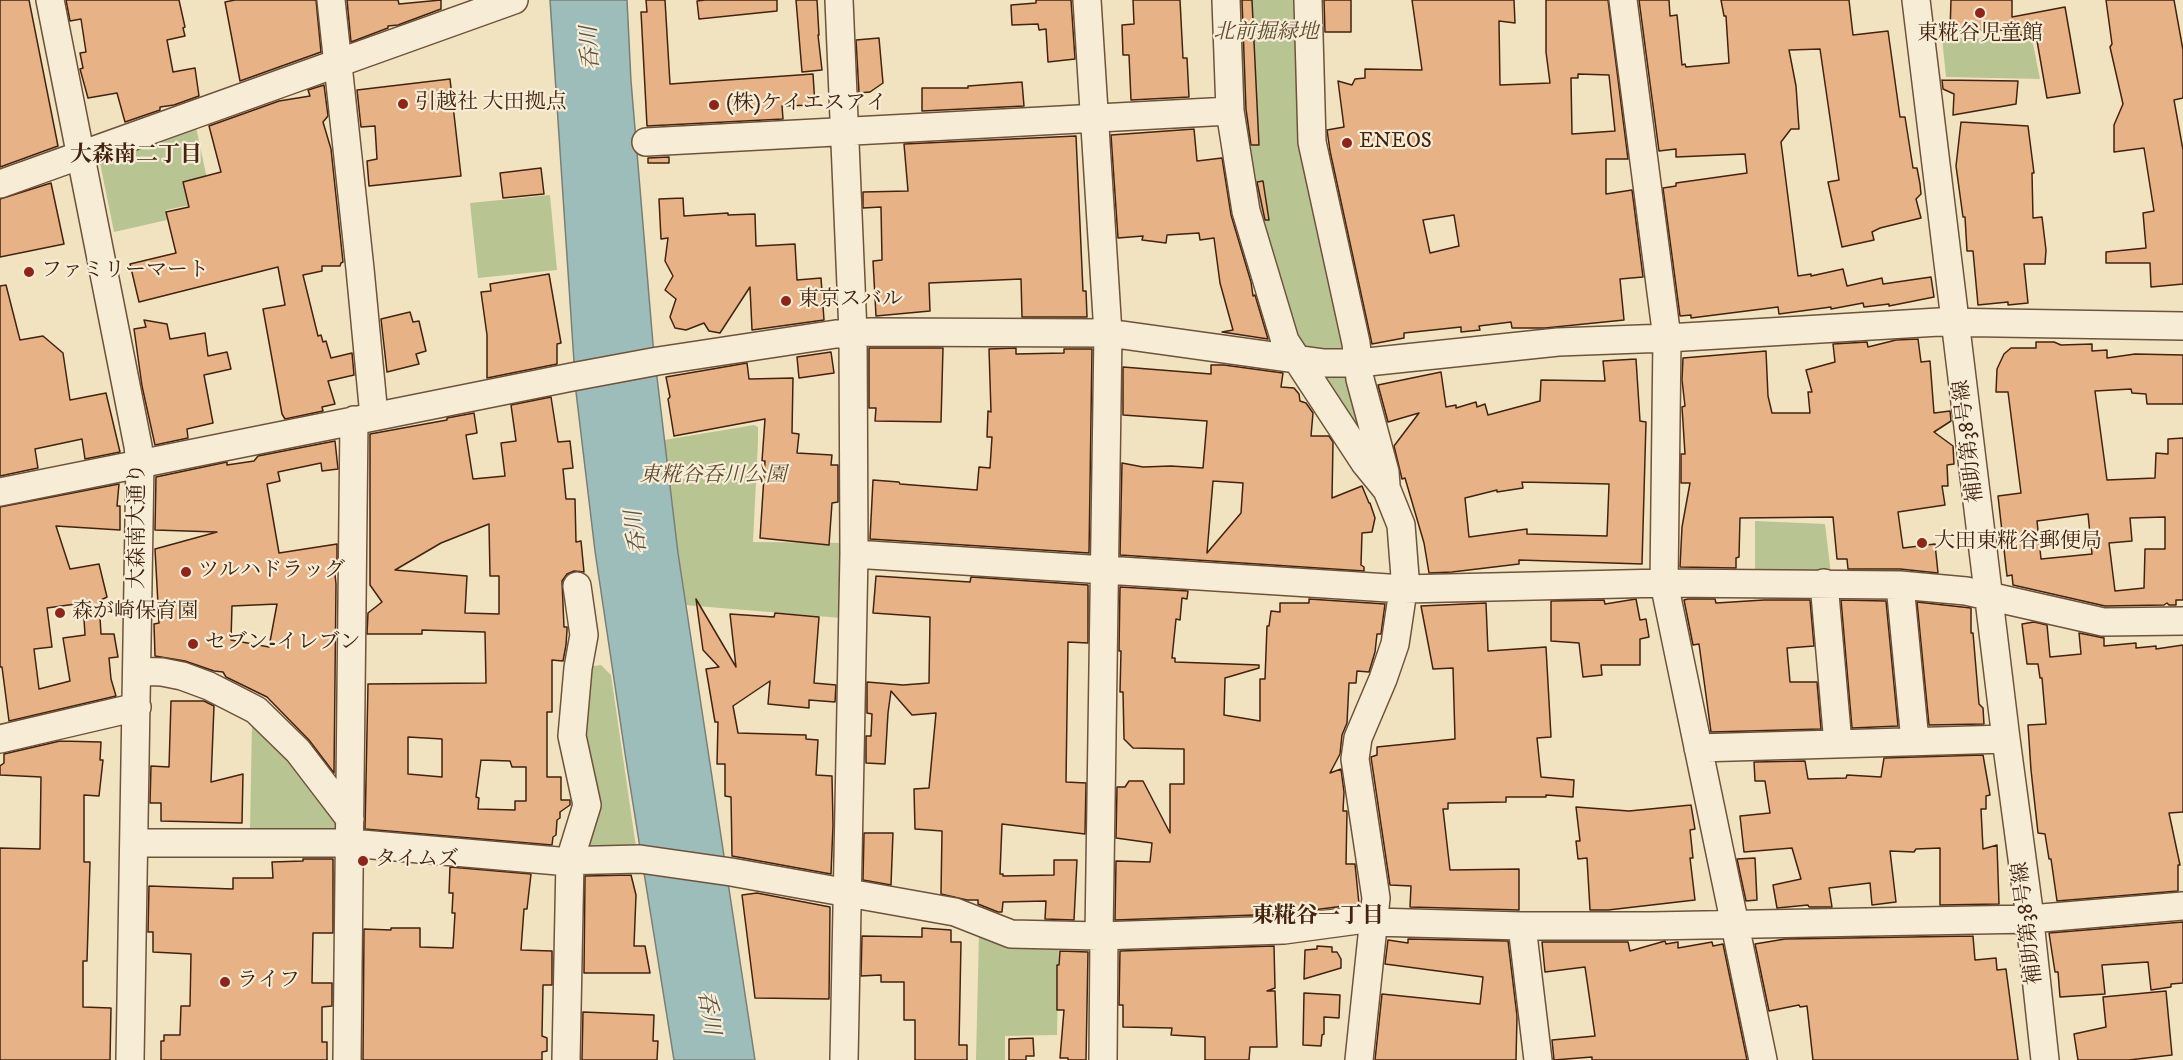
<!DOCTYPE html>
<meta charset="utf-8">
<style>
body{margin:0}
canvas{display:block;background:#f2e3c0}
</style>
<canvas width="2183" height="1060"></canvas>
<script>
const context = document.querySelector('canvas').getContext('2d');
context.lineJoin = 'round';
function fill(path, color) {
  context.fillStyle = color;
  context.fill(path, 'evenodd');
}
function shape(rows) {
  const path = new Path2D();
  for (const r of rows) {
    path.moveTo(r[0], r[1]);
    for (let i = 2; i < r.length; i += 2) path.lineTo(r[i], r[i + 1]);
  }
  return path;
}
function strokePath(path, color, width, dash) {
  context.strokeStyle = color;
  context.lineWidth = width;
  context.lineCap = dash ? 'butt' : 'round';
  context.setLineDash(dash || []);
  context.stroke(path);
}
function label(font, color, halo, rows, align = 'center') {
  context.font = font + ' "IM FELL DW Pica","Noto Serif JP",serif';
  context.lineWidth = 4.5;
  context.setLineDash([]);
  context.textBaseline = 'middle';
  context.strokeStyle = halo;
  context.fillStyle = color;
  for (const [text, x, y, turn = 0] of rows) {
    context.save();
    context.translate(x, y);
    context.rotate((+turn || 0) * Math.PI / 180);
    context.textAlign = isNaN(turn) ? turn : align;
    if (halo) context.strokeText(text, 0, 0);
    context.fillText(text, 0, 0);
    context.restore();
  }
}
fill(shape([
 [1232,0,1299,0,1381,468,1298,355,1252,210],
 [1942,38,2032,39,2040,79,1946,77],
 [195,122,210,193,204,202,166,210,167,220,114,232,99,158],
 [550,195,557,270,478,278,470,203],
 [754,425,758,427,758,442,753,542,854,543,853,619,685,605,664,440],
 [1755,521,1825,524,1831,574,1755,571],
 [601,665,611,675,636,847,581,848,580,735,588,667],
 [252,722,283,750,335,819,335,830,250,831],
 [979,931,1059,942,1057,1035,1005,1036,1005,1060,976,1060]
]), '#b9c493');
const water = shape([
 [550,0,627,0,631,81,653,344,678,553,755,1060,674,1060,626,760,595,551,576,392,550,0]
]);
fill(water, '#9dbdbb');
strokePath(water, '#797f76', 1.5);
const building = shape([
 [0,0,29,0,58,146,0,167,0,0],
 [66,0,179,0,185,27,183,28,185,36,167,40,173,72,195,68,199,96,174,105,160,107,160,110,125,122,117,93,88,98,80,69,83,68,80,53,86,52,81,19,70,21,66,0],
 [235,0,316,0,321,52,240,81,225,2,235,0],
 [347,0,398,0,399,4,441,0,441,9,398,25,388,26,388,28,351,42,347,0],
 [646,0,665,0,670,84,813,74,815,105,782,106,783,119,647,126,641,12,647,12,646,0],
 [705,0,777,0,777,11,699,19,697,1,705,0],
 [796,0,817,0,819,35,818,35,822,70,802,72,796,0],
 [1036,0,1071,0,1075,59,1048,62,1046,29,1039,30,1038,24,1012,25,1011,5,1036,3,1036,0],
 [1133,0,1180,0,1183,58,1187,58,1189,97,1131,100,1129,55,1123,55,1122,25,1134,24,1133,0],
 [1242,0,1252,0,1259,145,1251,145,1246,109,1242,0],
 [1324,0,1351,0,1351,32,1325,32,1324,0],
 [1412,0,1514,0,1515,23,1499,21,1500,85,1550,83,1546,52,1546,0,1608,0,1628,159,1606,159,1606,194,1632,190,1643,277,1620,279,1624,320,1545,328,1512,328,1511,322,1479,326,1480,330,1461,332,1461,327,1404,333,1404,338,1372,344,1330,151,1327,130,1344,127,1338,81,1352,85,1355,79,1365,78,1365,69,1422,70,1412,0],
 [1578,74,1609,75,1615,131,1572,134,1571,78,1578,78,1578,74],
 [1454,215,1459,246,1430,253,1423,220,1454,215],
 [1639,0,1669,0,1670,16,1677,15,1682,65,1685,64,1686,67,1729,63,1726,16,1724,16,1721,0,1849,0,1853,35,1888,31,1900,117,1905,117,1913,168,1917,168,1920,184,1921,194,1916,199,1921,218,1880,228,1872,232,1874,240,1842,247,1828,182,1839,180,1820,49,1789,50,1796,86,1799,129,1791,129,1781,142,1798,276,1811,274,1811,276,1843,269,1847,286,1882,278,1883,284,1931,277,1934,297,1889,306,1889,304,1864,307,1863,303,1831,309,1831,307,1779,314,1778,307,1691,318,1691,315,1680,316,1663,188,1676,186,1676,183,1747,173,1745,154,1676,157,1676,149,1659,151,1639,0],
 [1951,0,2012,0,2012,17,2065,7,2080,93,2047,98,2036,35,2005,35,2005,30,1950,31,1951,0],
 [2106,0,2174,0,2183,50,2183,98,2174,100,2183,150,2183,284,2151,287,2150,263,2106,263,2106,252,2146,248,2143,213,2154,211,2144,148,2114,152,2114,125,2123,104,2110,47,2112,44,2106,0],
 [879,38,883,83,870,92,859,93,856,40,879,38],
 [450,79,461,176,369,186,367,161,377,159,375,126,361,127,357,90,450,79],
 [1942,80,2018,81,2016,104,1953,115,1954,94,1943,89,1942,80],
 [1022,82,1024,106,922,111,922,88,968,88,968,86,1022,82],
 [324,85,328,116,323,122,331,149,343,262,341,263,340,266,322,266,322,271,303,275,318,336,321,335,323,342,326,341,331,358,352,353,354,375,328,381,335,404,322,407,323,411,285,419,282,414,263,309,285,305,278,267,139,302,130,264,176,253,166,212,189,207,183,182,221,172,209,126,279,101,310,96,308,90,324,85],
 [1961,122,2028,126,2034,173,2032,173,2033,218,2042,217,2046,250,2045,264,2024,264,2028,303,2008,305,2008,302,1978,305,1973,251,1967,251,1965,217,1963,217,1956,166,1961,122],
 [1194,129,1197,161,1222,158,1231,215,1251,282,1253,296,1255,295,1268,339,1222,332,1233,330,1220,283,1214,238,1200,240,1199,233,1167,235,1166,243,1142,240,1143,236,1118,238,1111,135,1194,129],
 [1076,136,1083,291,1086,291,1087,317,1022,317,1021,279,929,283,930,311,876,316,873,261,882,260,881,207,863,208,863,192,908,191,904,144,1076,136],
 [669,157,669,163,648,163,648,158,669,157],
 [541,168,544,194,503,198,500,173,541,168],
 [1263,181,1269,220,1265,220,1257,182,1263,181],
 [51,183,64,244,0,257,0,199,51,183],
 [683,198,684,216,728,213,728,215,755,214,756,246,795,244,797,280,821,278,824,320,752,330,750,287,720,333,709,331,704,323,686,330,675,328,670,317,676,299,665,290,673,276,665,261,668,238,661,239,659,199,683,198],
 [549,274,561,343,557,344,557,364,487,378,487,335,481,292,491,291,490,284,549,274],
 [6,285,20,340,43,336,63,353,70,400,106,393,120,452,85,459,82,439,35,449,38,468,0,476,0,286,6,285],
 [410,312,413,322,419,321,426,351,416,354,419,364,387,372,381,319,410,312],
 [144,320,167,324,170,339,205,333,208,356,227,352,231,369,204,375,213,423,187,429,188,438,155,445,142,386,134,329,146,327,144,320],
 [1918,339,1921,362,1930,361,1934,413,1950,411,1951,421,1934,432,1953,446,1954,464,1947,465,1948,486,1942,486,1945,505,1898,512,1903,548,1935,544,1938,573,1900,569,1848,569,1847,559,1837,559,1833,517,1740,518,1739,557,1736,558,1736,568,1680,567,1682,527,1690,483,1681,483,1681,454,1685,454,1682,407,1685,406,1682,380,1683,358,1766,351,1768,396,1772,413,1810,413,1808,392,1812,392,1806,370,1835,362,1833,344,1867,342,1868,347,1896,340,1918,339],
 [2036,342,2054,342,2061,345,2092,344,2092,351,2107,350,2107,358,2135,354,2183,355,2183,404,2147,404,2146,394,2132,393,2131,389,2095,391,2107,480,2155,478,2156,453,2168,454,2168,439,2183,438,2183,600,2176,600,2176,605,2169,605,2167,603,2164,605,2105,606,2013,585,2012,575,2007,576,1998,496,2021,493,2008,392,1996,392,1997,369,2004,354,2011,348,2036,348,2036,342],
 [2088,514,2092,554,2041,559,2037,521,2088,514],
 [2165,517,2165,549,2145,549,2144,588,2115,591,2109,543,2132,541,2130,518,2165,517],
 [869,348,943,348,941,422,875,421,876,408,869,408,869,348],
 [1016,348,1016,354,1064,353,1064,349,1092,349,1089,553,870,539,873,480,899,482,900,484,977,490,979,467,990,468,992,437,987,437,988,411,991,412,989,349,1016,348],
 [831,352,834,373,799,378,797,357,831,352],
 [1636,359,1640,421,1646,422,1642,564,1519,560,1519,564,1452,572,1429,573,1424,543,1405,478,1402,479,1394,446,1419,413,1388,422,1378,385,1441,372,1446,407,1456,405,1456,408,1476,402,1477,407,1485,404,1488,415,1540,401,1541,380,1605,381,1603,361,1636,359],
 [1522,482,1609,484,1607,536,1527,534,1527,529,1469,537,1465,498,1497,490,1497,492,1523,488,1522,482],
 [747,363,749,379,793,378,792,433,799,434,797,453,832,455,831,465,838,465,838,502,832,503,829,545,760,538,765,461,762,461,765,419,674,436,668,399,670,397,666,377,747,363],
 [1211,365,1224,365,1283,373,1281,387,1294,388,1299,394,1300,401,1306,403,1313,413,1311,436,1329,436,1333,442,1332,498,1362,486,1369,503,1370,503,1375,518,1372,532,1362,533,1361,565,1364,567,1364,571,1120,555,1122,463,1143,467,1171,466,1203,468,1207,421,1123,415,1123,367,1211,374,1211,365],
 [1213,481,1243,483,1241,513,1207,553,1213,481],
 [551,397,558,442,570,441,573,468,563,469,566,499,575,499,576,542,581,541,584,572,574,571,567,574,562,581,564,627,567,627,567,630,566,645,563,661,552,660,552,712,547,712,547,777,561,777,561,800,570,800,570,805,560,812,560,818,557,820,556,835,553,837,552,845,365,829,368,684,486,683,485,632,422,630,422,634,367,634,368,613,382,602,370,585,370,434,447,420,447,418,474,413,477,433,466,435,473,479,505,476,501,443,516,441,511,405,551,397],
 [489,524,490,576,499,576,499,614,465,613,467,576,395,570,441,543,489,524],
 [408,737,442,739,442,777,408,774,408,737],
 [481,760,510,761,512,767,526,767,526,801,515,801,515,810,478,809,479,798,476,797,481,760],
 [335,441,338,469,322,471,321,463,278,472,280,481,267,484,279,553,337,544,337,565,334,565,336,584,334,773,309,740,267,697,226,677,223,672,214,671,185,661,155,656,154,624,159,623,155,549,217,532,155,530,156,477,227,462,227,465,254,461,258,456,335,441],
 [277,604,269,647,231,640,232,606,277,604],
 [119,484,117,506,120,506,120,530,56,526,70,569,99,564,107,597,99,601,101,634,114,634,118,657,109,658,111,679,116,696,9,721,2,667,0,667,0,507,119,484],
 [83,603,85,635,63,638,70,681,39,689,34,649,52,647,47,608,83,603],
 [876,576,970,582,971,577,1088,585,1088,643,1068,642,1066,782,1086,783,1085,834,1002,824,1000,874,1003,874,1003,876,1054,875,1054,860,1077,860,1074,920,1045,919,1046,901,1003,902,1002,912,998,912,978,904,978,900,967,900,941,894,942,831,915,829,914,789,929,788,936,713,912,715,891,691,888,713,885,764,866,763,866,736,871,736,872,714,867,713,867,682,903,685,929,683,930,617,873,613,876,576],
 [1120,587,1188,591,1187,599,1182,598,1180,620,1176,619,1172,658,1175,658,1175,662,1259,665,1259,668,1225,678,1224,715,1260,721,1260,679,1265,679,1267,626,1269,626,1271,611,1280,612,1280,603,1309,603,1309,599,1385,604,1381,634,1377,634,1375,652,1369,672,1357,671,1356,683,1349,683,1347,723,1342,735,1340,754,1330,773,1341,769,1344,792,1343,811,1347,811,1346,864,1355,864,1359,904,1283,914,1115,920,1116,861,1150,862,1152,843,1116,838,1117,787,1125,787,1129,781,1143,781,1170,833,1170,784,1184,784,1184,749,1133,748,1124,739,1123,692,1120,692,1121,651,1119,651,1120,587],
 [696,599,736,667,730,614,774,617,775,613,819,617,814,683,836,685,835,702,809,700,809,708,768,704,770,681,733,706,738,733,806,735,806,739,818,740,816,775,832,776,833,825,831,874,732,856,731,797,725,796,725,764,717,764,718,722,715,722,706,669,719,667,703,650,696,599],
 [1636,599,1640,620,1646,619,1649,637,1640,639,1640,665,1601,665,1602,675,1583,677,1579,643,1551,641,1551,601,1604,600,1605,604,1636,599],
 [1688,599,1715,599,1716,603,1764,600,1810,600,1814,646,1787,648,1790,682,1817,682,1821,729,1711,732,1699,644,1693,645,1684,600,1688,599],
 [1841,600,1886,601,1898,726,1852,728,1841,600],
 [1917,602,1971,608,1971,633,1973,633,1979,704,1983,708,1984,724,1929,725,1917,602],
 [1486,603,1488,651,1546,647,1551,737,1537,738,1541,777,1574,780,1573,797,1546,795,1546,797,1506,797,1506,802,1448,803,1448,809,1443,809,1450,870,1519,869,1519,910,1410,907,1411,886,1390,885,1371,757,1377,755,1377,747,1455,739,1453,668,1433,669,1421,606,1486,603],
 [2034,622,2047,625,2050,657,2081,654,2079,633,2104,638,2104,646,2136,643,2136,648,2156,646,2156,649,2183,645,2183,812,2169,813,2180,865,2178,865,2178,891,2057,901,2051,859,2049,859,2045,834,2038,833,2031,770,2028,725,2046,724,2042,678,2040,678,2038,664,2027,664,2022,624,2034,622],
 [171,701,204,701,214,706,211,782,243,774,242,823,161,821,161,803,150,803,151,766,169,767,171,701],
 [60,741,101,742,100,760,103,760,99,796,84,795,84,862,90,862,87,961,83,961,83,1007,111,1008,110,1060,0,1060,0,848,40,849,41,777,0,775,0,766,4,763,4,754,60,741],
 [1983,755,1990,795,1986,796,1986,809,1981,809,1983,849,1997,845,1999,904,1940,905,1940,848,1916,849,1914,852,1890,851,1896,902,1872,905,1870,883,1829,888,1832,907,1809,907,1808,905,1777,908,1773,885,1801,879,1792,848,1744,852,1740,816,1770,813,1765,781,1755,781,1754,762,1805,761,1808,779,1846,778,1847,775,1881,777,1884,758,1983,755],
 [1691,805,1695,829,1690,830,1693,858,1690,858,1695,900,1608,910,1590,910,1587,858,1578,859,1576,841,1580,841,1576,807,1629,811,1691,805],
 [864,833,893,833,891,885,863,880,864,833],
 [1755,858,1757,900,1746,901,1737,859,1755,858],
 [303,859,333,859,333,933,313,933,312,983,332,983,332,1006,322,1007,322,1042,327,1042,327,1060,161,1060,161,1041,164,1041,164,1035,180,1035,181,1006,190,1006,191,954,153,952,153,932,148,932,149,886,233,889,233,878,273,878,272,862,303,861,303,859],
 [450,867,531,874,527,909,524,909,521,950,552,951,552,985,543,985,542,1036,547,1038,547,1051,542,1052,542,1060,363,1060,364,929,391,930,391,928,420,928,420,947,453,948,455,913,452,913,453,893,449,893,450,867],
 [631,875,636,895,634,946,645,946,650,973,584,973,585,876,631,875],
 [757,893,830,907,829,999,755,998,742,895,757,893],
 [2183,922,2183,983,2171,984,2171,987,2151,990,2148,962,2102,965,2105,994,2060,997,2058,972,2055,972,2049,933,2183,922],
 [922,928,951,930,951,942,961,942,959,1045,967,1045,967,1060,915,1060,915,1020,904,1020,904,982,881,982,881,975,861,976,862,936,922,937,922,928],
 [1973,936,1975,960,1996,958,1997,970,2006,969,2018,1060,1813,1060,1807,1006,1800,1007,1799,1005,1769,1011,1755,944,1785,939,1973,936],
 [1408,939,1508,941,1517,1016,1516,1060,1375,1060,1382,994,1480,1004,1483,977,1385,964,1388,940,1408,943,1408,939],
 [1665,941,1666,944,1678,942,1678,948,1712,942,1713,946,1723,944,1747,1060,1592,1060,1592,1057,1554,1060,1552,1040,1595,1036,1585,967,1545,972,1542,942,1628,942,1630,951,1665,941],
 [1274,946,1275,988,1267,991,1275,991,1277,1047,1250,1047,1249,1060,1205,1060,1205,1037,1171,1035,1172,1028,1123,1027,1123,1005,1119,1005,1120,951,1274,946],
 [1317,946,1332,947,1332,952,1337,952,1341,959,1341,968,1304,979,1305,950,1317,949,1317,946],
 [1060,951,1088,952,1086,1060,1068,1060,1068,1058,1060,1058,1064,1010,1057,1010,1057,965,1059,965,1060,951],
 [2166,991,2172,1055,2129,1060,2078,1060,2074,1034,2106,1027,2103,997,2166,991],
 [1304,993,1340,995,1339,1018,1324,1017,1324,1034,1322,1035,1321,1046,1303,1045,1304,993],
 [583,1012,654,1015,653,1041,658,1041,657,1060,582,1060,583,1012],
 [1033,1038,1034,1056,1026,1056,1026,1060,1009,1060,1009,1039,1033,1038]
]);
fill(building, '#e8b287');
strokePath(building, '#42230f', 1.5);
const minor = shape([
 [50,0,138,446,140,463,130,1060],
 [331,0,360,269,374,416],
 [839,0,853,333,854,554,844,1060],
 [1087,0,1108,333,1099,936],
 [1226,0,1230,111,1246,211,1285,341,1365,463,1387,490,1401,525,1405,577,1395,644,1383,679,1358,738,1355,759,1376,898,1359,1060],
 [1308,0,1312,142,1356,343,1360,379,1385,472,1386,485],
 [1623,0,1667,338,1664,583,1763,1060],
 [1916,0,2006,739,2028,903,2045,1060],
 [646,142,1230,111],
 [0,184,514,0],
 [0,492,572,377,658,361,836,334,871,332,1108,333,1324,363,1358,363,1558,342,1667,338,1939,322,2183,326],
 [854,554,1404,589,1664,583,1900,585,1966,591,2103,622,2183,621],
 [1824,583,1838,744],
 [1900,585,1915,741],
 [137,671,162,672,182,676,209,686,256,710,298,751,350,819],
 [0,739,137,707],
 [1698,748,2006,739],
 [134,843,350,843,558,861,640,859,731,872,955,912,1011,934,1099,936,1284,930,1358,920,1373,922,1522,926,1650,926,2030,919,2183,906],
 [1522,926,1538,1060],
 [347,1060,354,420],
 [566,1060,570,860,587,805,572,736,578,668,584,635,577,586],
 [1103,1060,1104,936]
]);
strokePath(minor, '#6e533b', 30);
strokePath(minor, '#f7edd6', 27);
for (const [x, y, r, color] of [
 [1980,13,6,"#8f2418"],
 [403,104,6,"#8f2418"],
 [714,105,6,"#8f2418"],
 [1347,143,6,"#8f2418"],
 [29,272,6,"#8f2418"],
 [786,301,6,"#8f2418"],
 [1922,543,6,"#8f2418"],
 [186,572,6,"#8f2418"],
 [60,613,6,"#8f2418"],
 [193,644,6,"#8f2418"],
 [363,861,6,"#8f2418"],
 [225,982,6,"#8f2418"]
]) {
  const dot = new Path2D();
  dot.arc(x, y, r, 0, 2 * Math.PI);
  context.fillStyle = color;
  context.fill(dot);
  strokePath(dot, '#f7edd6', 2);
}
label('italic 21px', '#604b30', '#f7edd6', [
 ["北前掘緑地",1266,34],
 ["東糀谷呑川公園",713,477]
]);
label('21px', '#42230f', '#f7edd6', [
 ["東糀谷児童館",1980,35,"center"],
 ["引越社 大田拠点",415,104],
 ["(株)ケイエスアイ",726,105],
 ["ENEOS",1359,143],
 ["ファミリーマート",41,272],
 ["東京スバル",798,301],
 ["大田東糀谷郵便局",1934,543],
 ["ツルハドラッグ",198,572],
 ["森が崎保育園",72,613],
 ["セブン-イレブン",205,644],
 ["タイムズ",375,861],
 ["ライフ",237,982]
], 'left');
label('21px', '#42230f', '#f7edd6', [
 ["補助第38号線",1970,441,-97],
 ["大森南大通り",139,526,-90],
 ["補助第38号線",2029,923,-97]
]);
label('italic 22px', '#5d5143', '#f7edd6', [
 ["呑川",592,48,-93],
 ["呑川",638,532,-97],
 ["呑川",707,1013,81]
]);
label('bold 22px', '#42230f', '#f7edd6', [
 ["大森南二丁目",136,156],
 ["東糀谷一丁目",1318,917]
]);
</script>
